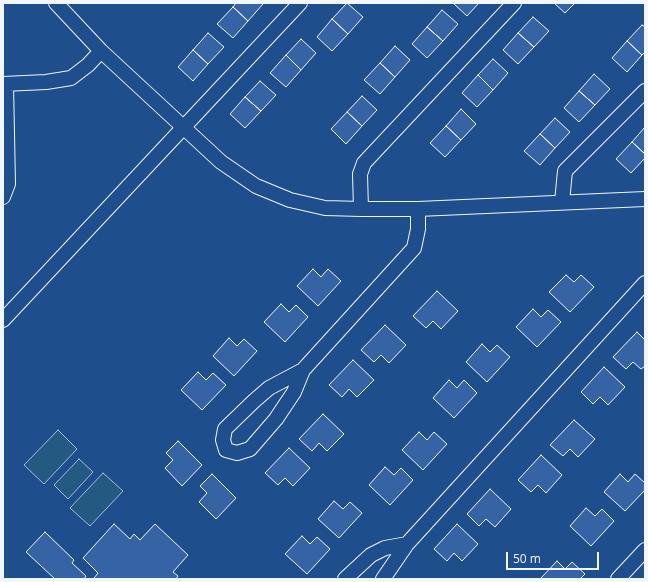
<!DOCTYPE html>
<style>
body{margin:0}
#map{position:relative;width:648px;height:582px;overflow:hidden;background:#1f4e8c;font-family:"Open Sans",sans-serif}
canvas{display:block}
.frame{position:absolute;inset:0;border:4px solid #f2f6ff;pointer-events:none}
.scale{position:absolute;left:506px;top:552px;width:93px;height:18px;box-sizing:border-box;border:2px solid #f2f6ff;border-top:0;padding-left:5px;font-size:12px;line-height:14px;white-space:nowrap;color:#f2f6ff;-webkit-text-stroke:3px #1f4e8c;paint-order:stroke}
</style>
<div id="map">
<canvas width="648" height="582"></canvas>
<div class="frame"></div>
<div class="scale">50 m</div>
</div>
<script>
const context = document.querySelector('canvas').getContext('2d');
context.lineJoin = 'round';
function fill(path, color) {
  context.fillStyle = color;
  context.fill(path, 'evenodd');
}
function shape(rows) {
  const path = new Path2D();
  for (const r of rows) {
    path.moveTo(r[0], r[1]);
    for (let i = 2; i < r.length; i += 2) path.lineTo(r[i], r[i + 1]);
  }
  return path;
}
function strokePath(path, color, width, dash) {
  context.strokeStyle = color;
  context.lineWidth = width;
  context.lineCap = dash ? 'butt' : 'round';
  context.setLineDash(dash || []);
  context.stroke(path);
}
const green = shape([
 [58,430,77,449,44,484,24,465,58,430],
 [79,459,93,472,68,499,54,485,79,459],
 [103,473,123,491,90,526,70,508,103,473]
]);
fill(green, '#245a82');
strokePath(green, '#a8bbd7', 1);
const building = shape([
 [236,3,262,3,263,4,248,21,233,7,236,3],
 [347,3,363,17,348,34,332,19,347,3],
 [453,3,479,3,467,16,453,3],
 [554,3,575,3,565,13,554,3],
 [233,7,248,21,233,38,217,24,233,7],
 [442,10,458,24,443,41,427,27,442,10],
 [533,17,549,31,534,47,518,33,533,17],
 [332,19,348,34,332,51,317,37,332,19],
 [642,25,645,27,645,52,642,55,627,41,642,25],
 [427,27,443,41,427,58,412,44,427,27],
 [208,33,224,47,208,64,193,50,208,33],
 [518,33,534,47,518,64,503,50,518,33],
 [301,39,316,53,301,70,286,55,301,39],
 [627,41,642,55,627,72,612,58,627,41],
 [395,46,410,60,395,77,380,63,395,46],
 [193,50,208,64,193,81,178,67,193,50],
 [286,55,301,70,286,87,270,73,286,55],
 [493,59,508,73,493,90,478,75,493,59],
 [380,63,395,77,380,94,364,80,380,63],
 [594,74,610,89,595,105,579,91,594,74],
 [478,75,493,90,477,107,462,93,478,75],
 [260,81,276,95,261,111,245,97,260,81],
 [579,91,595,105,579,122,564,108,579,91],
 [362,96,377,110,362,126,347,112,362,96],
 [245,97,261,111,245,128,230,114,245,97],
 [461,109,476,124,461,140,446,126,461,109],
 [347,112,362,126,346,144,331,129,347,112],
 [555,118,570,132,555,148,540,134,555,118],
 [446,126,461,140,445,157,430,143,446,126],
 [645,127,645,154,632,142,645,127],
 [540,134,555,148,540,165,524,151,540,134],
 [632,142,645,154,645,158,631,173,616,159,632,142],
 [313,269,321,277,328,269,341,281,318,306,297,286,313,269],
 [566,275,574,282,581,275,594,287,570,312,549,292,566,275],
 [437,291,458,311,441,329,433,321,426,328,413,316,437,291],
 [281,304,289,312,296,305,308,317,285,342,264,322,281,304],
 [533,309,541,317,548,310,561,322,537,347,516,327,533,309],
 [385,325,406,345,389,363,381,355,374,362,361,350,385,325],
 [637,332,645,340,645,366,641,369,633,362,626,369,613,357,637,332],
 [229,338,237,346,244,339,257,351,234,376,213,356,229,338],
 [482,344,490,352,497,345,510,357,487,382,466,362,482,344],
 [353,360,374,380,357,397,349,389,342,397,329,385,353,360],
 [604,367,625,387,608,405,600,397,593,404,581,392,604,367],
 [198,372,206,380,213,373,226,385,202,410,181,390,198,372],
 [449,380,457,388,464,380,477,393,454,418,433,398,449,380],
 [323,414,344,434,327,451,319,443,312,451,299,439,323,414],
 [574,420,595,439,578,457,570,449,563,456,550,445,574,420],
 [419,432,427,440,434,432,447,444,423,470,402,450,419,432],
 [178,441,202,465,182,486,165,468,173,460,166,453,178,441],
 [289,448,310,468,293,486,285,478,278,485,265,473,289,448],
 [541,455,562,475,546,493,538,485,531,492,518,480,541,455],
 [385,467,394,475,401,468,413,480,390,505,369,485,385,467],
 [212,474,236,498,216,519,199,502,207,493,200,486,212,474],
 [620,474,628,482,635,474,645,483,645,490,625,511,604,492,620,474],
 [490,489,511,509,495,527,486,519,479,526,467,514,490,489],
 [334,501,343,509,350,502,362,513,339,538,318,519,334,501],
 [586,508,595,516,602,509,614,521,591,546,570,526,586,508],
 [114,524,130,539,134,534,140,540,155,524,188,555,173,572,178,576,176,579,95,579,94,578,98,573,83,558,114,524],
 [457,524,478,544,462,561,454,553,447,561,434,549,457,524],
 [45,532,74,560,72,563,86,576,84,579,55,579,26,552,45,532],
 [302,536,310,544,317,537,330,549,307,574,285,554,302,536],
 [557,561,565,569,572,562,585,574,580,579,540,579,557,561]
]);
fill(building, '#3563a3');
strokePath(building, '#f2f6ff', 1);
const minor = shape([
 [56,3,101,51,221,162,256,186,290,200,325,208,361,209,418,209,645,199],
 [3,84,46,82,71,78,88,65,101,51],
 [3,197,8,184,6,84],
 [562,202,565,171,645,91],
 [361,209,360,174,364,163,514,3],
 [3,320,300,3],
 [303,370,294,392,276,419,250,449,237,453,226,450,223,440,225,429,254,401,269,388,303,370,414,248,418,229,418,209],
 [345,579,371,555,385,548,407,544],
 [383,579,407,544,645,283],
 [618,579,645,550]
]);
strokePath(minor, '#f2f6ff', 16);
strokePath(minor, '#1f4e8c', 14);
</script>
